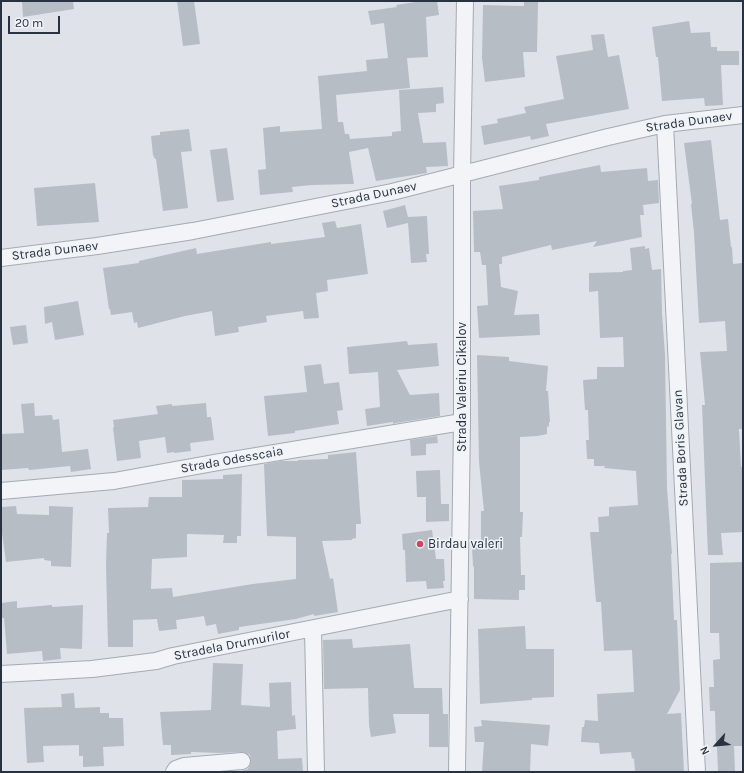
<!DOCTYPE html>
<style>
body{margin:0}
#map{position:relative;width:744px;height:773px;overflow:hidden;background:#dfe3e9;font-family:Karla,sans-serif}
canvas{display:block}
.frame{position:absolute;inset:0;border:2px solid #283240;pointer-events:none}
.north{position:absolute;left:696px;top:725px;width:40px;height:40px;-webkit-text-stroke:3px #eff2f6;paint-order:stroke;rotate:243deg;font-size:11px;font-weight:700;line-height:16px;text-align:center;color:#283240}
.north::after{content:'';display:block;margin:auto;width:14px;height:18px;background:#283240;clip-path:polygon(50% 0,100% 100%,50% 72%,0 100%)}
.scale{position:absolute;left:8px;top:16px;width:52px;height:18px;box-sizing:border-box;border:2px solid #283240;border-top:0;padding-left:5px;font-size:12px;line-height:14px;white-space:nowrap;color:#283240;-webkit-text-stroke:3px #eff2f6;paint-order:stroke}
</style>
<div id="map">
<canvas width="744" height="773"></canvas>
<div class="frame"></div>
<div class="north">N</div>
<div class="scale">20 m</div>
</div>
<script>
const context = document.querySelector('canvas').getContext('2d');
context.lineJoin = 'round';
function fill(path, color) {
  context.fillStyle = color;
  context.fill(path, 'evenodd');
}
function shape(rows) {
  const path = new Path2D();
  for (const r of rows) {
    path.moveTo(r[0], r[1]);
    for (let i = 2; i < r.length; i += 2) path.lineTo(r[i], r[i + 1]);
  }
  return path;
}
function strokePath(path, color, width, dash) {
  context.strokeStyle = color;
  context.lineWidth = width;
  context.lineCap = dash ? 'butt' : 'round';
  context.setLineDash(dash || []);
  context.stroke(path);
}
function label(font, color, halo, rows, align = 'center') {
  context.font = font + ' Karla,sans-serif';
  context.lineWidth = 3;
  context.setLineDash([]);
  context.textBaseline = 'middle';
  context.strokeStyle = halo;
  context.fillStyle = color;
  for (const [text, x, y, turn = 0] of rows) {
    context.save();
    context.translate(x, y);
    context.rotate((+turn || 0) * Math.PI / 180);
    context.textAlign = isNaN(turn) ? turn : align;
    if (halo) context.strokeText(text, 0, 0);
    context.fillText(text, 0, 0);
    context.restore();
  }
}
fill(shape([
 [22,1,73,1,74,9,23,17],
 [177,1,194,1,200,44,183,46],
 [422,1,437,1,439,15,426,17,428,57,407,58,410,88,336,95,338,122,343,122,345,134,349,134,350,139,392,136,392,132,401,131,399,90,443,87,444,103,436,104,436,112,418,113,423,143,446,142,448,166,426,167,427,173,376,181,368,148,349,152,354,184,312,185,292,187,293,192,260,195,258,170,266,169,263,128,280,126,280,132,322,129,318,76,367,71,366,60,388,58,384,23,371,25,368,11,397,7,396,5],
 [524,2,538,2,537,52,523,52,525,77,485,82,482,58,483,5,524,6],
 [689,21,691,33,710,32,711,47,717,47,717,51,739,51,739,65,721,65,723,105,705,106,704,98,662,101,658,57,656,57,652,27],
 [604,34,608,57,619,55,629,109,546,124,549,136,531,140,530,136,484,145,481,126,498,123,497,119,526,113,524,107,564,99,556,56,593,50,591,35],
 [189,129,192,151,181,152,188,208,163,211,156,159,155,159,153,155,151,136,160,135,160,132],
 [711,140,720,220,728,219,731,247,732,247,733,264,743,263,743,429,739,429,741,467,743,467,743,532,721,533,723,555,708,555,702,405,705,405,700,352,727,351,725,321,699,323,694,233,691,204,692,204,684,143],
 [227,148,234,200,217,202,210,150],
 [600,165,601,172,647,168,648,181,658,180,659,203,643,205,644,215,640,215,642,237,593,247,597,241,552,250,551,245,502,257,502,264,499,264,501,287,518,291,514,315,539,314,540,335,479,338,477,306,488,305,486,265,482,265,480,252,474,252,473,211,503,209,499,186,539,180,539,177],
 [95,183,99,222,37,226,34,188],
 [405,205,408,217,427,216,429,254,426,254,427,262,411,263,408,223,387,228,383,211],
 [335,221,337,228,361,224,368,274,327,280,328,291,316,293,319,318,304,319,303,311,266,316,267,322,238,327,239,332,215,336,212,311,185,316,138,328,137,322,134,323,132,312,111,315,110,309,109,309,103,268,139,263,139,261,196,248,197,254,271,242,271,244,325,237,322,223],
 [645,246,645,249,649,248,652,270,661,269,662,313,665,354,667,488,672,554,671,554,674,620,677,620,680,690,667,714,681,713,684,772,635,772,634,758,632,759,631,752,600,754,599,743,581,742,582,727,584,727,585,720,598,721,597,694,634,692,632,650,604,651,601,602,596,602,590,532,599,532,598,517,609,516,609,507,638,505,636,471,604,468,605,466,594,466,594,459,587,459,586,440,589,440,588,410,585,410,583,380,597,379,597,367,624,367,623,337,600,338,598,291,589,292,589,273,623,272,623,271,632,270,630,248],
 [78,301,84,335,55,340,52,322,45,324,44,307],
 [26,325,28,343,13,345,10,327],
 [407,341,408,345,437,343,439,366,397,370,410,395,439,393,440,416,396,423,393,424,393,422,367,426,365,409,380,407,378,372,349,374,347,347],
 [477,355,509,357,509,361,548,366,546,391,548,391,550,422,549,422,549,427,547,426,547,434,538,436,520,437,520,512,523,512,522,537,520,537,521,575,525,575,525,590,519,590,519,600,474,599,474,567,473,566,472,547,481,547,481,511,484,511,479,462],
 [321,364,324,384,339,382,343,410,337,411,339,424,295,431,295,433,268,436,264,396,307,392,304,366],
 [34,403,35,416,52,415,53,420,59,419,62,452,88,449,91,469,71,472,70,466,29,470,28,468,1,470,1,434,24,433,21,404],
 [206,403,207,417,211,417,214,440,190,443,191,451,174,453,174,452,167,453,165,437,139,441,141,458,117,461,113,428,114,427,113,420,158,414,156,406,172,404,172,406],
 [437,436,438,443,426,444,426,455,411,456,410,440],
 [356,452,361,524,356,524,356,538,352,539,352,540,322,541,330,579,333,578,338,612,314,616,314,614,296,619,239,627,239,630,218,634,216,624,206,626,204,616,176,620,177,629,159,631,157,619,133,620,133,647,108,647,106,565,107,533,109,533,108,508,148,507,149,497,182,497,182,480,223,479,223,475,242,474,241,536,237,536,237,543,223,543,224,535,187,534,187,557,152,559,151,589,172,588,173,597,253,584,296,579,296,537,267,536,264,464,281,461,298,461,298,460,328,459,328,455],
 [440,470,441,504,449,504,449,521,426,522,426,497,417,497,416,471],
 [16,506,17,514,49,515,49,506,73,507,71,567,51,566,51,561,44,560,44,558,6,562,1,526,1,507],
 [432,530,436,559,444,559,445,581,443,581,444,588,427,589,426,581,406,582,405,550,403,550,402,534],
 [743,562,743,746,734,746,735,772,718,772,717,747,716,747,715,711,710,711,709,687,714,687,713,660,720,659,719,633,710,633,710,563],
 [17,601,17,608,52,605,52,607,83,605,82,649,60,648,61,659,43,661,42,651,7,654,4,618,1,618,1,603],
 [525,626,526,649,554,649,554,697,532,698,532,700,480,704,478,629],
 [352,639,353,648,410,644,414,688,442,688,443,714,448,714,448,747,429,747,429,714,393,714,396,733,371,737,369,725,368,688,324,689,323,640],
 [213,663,243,664,241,705,270,707,269,683,291,682,292,716,295,715,296,729,277,731,278,759,302,758,303,772,241,772,241,771,248,769,250,765,251,761,250,755,246,753,242,752,220,753,191,752,191,754,171,755,171,745,163,745,160,712,211,710],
 [74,693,75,708,100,707,100,713,109,713,109,718,123,718,124,746,103,747,104,766,83,767,83,756,79,756,79,745,43,746,44,762,27,763,24,708,62,707,61,694],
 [481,720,550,725,548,746,531,744,530,772,482,772,484,742,475,742,474,727,482,726]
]), '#b6bdc5');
const minor = shape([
 [665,124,697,772],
 [1,258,97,246,193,231,392,192,608,137,665,124,743,115],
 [1,491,114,481,219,462,462,422],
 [313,629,316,772],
 [1,674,92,669,156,661,173,656,460,599],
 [174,772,176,769,184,766,242,761],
 [457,772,462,422,462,175,465,1]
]);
strokePath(minor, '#a4aab3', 18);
strokePath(minor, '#f2f4f7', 16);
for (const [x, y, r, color] of [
 [420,544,4,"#cf4360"]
]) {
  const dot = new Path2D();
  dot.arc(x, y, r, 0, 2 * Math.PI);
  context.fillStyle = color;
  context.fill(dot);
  strokePath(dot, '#eff2f6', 1.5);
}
label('13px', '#283240', '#eff2f6', [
 ["Strada Dunaev",689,122,-8],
 ["Strada Dunaev",374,195,-12],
 ["Strada Dunaev",55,251,-7],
 ["Strada Valeriu Cikalov",462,387,-90],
 ["Strada Boris Glavan",681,448,-93],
 ["Strada Odesscaia",232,460,-10],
 ["Stradela Drumurilor",232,645,-11]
]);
label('13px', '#283240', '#eff2f6', [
 ["Birdau valeri",428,544]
], 'left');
</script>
